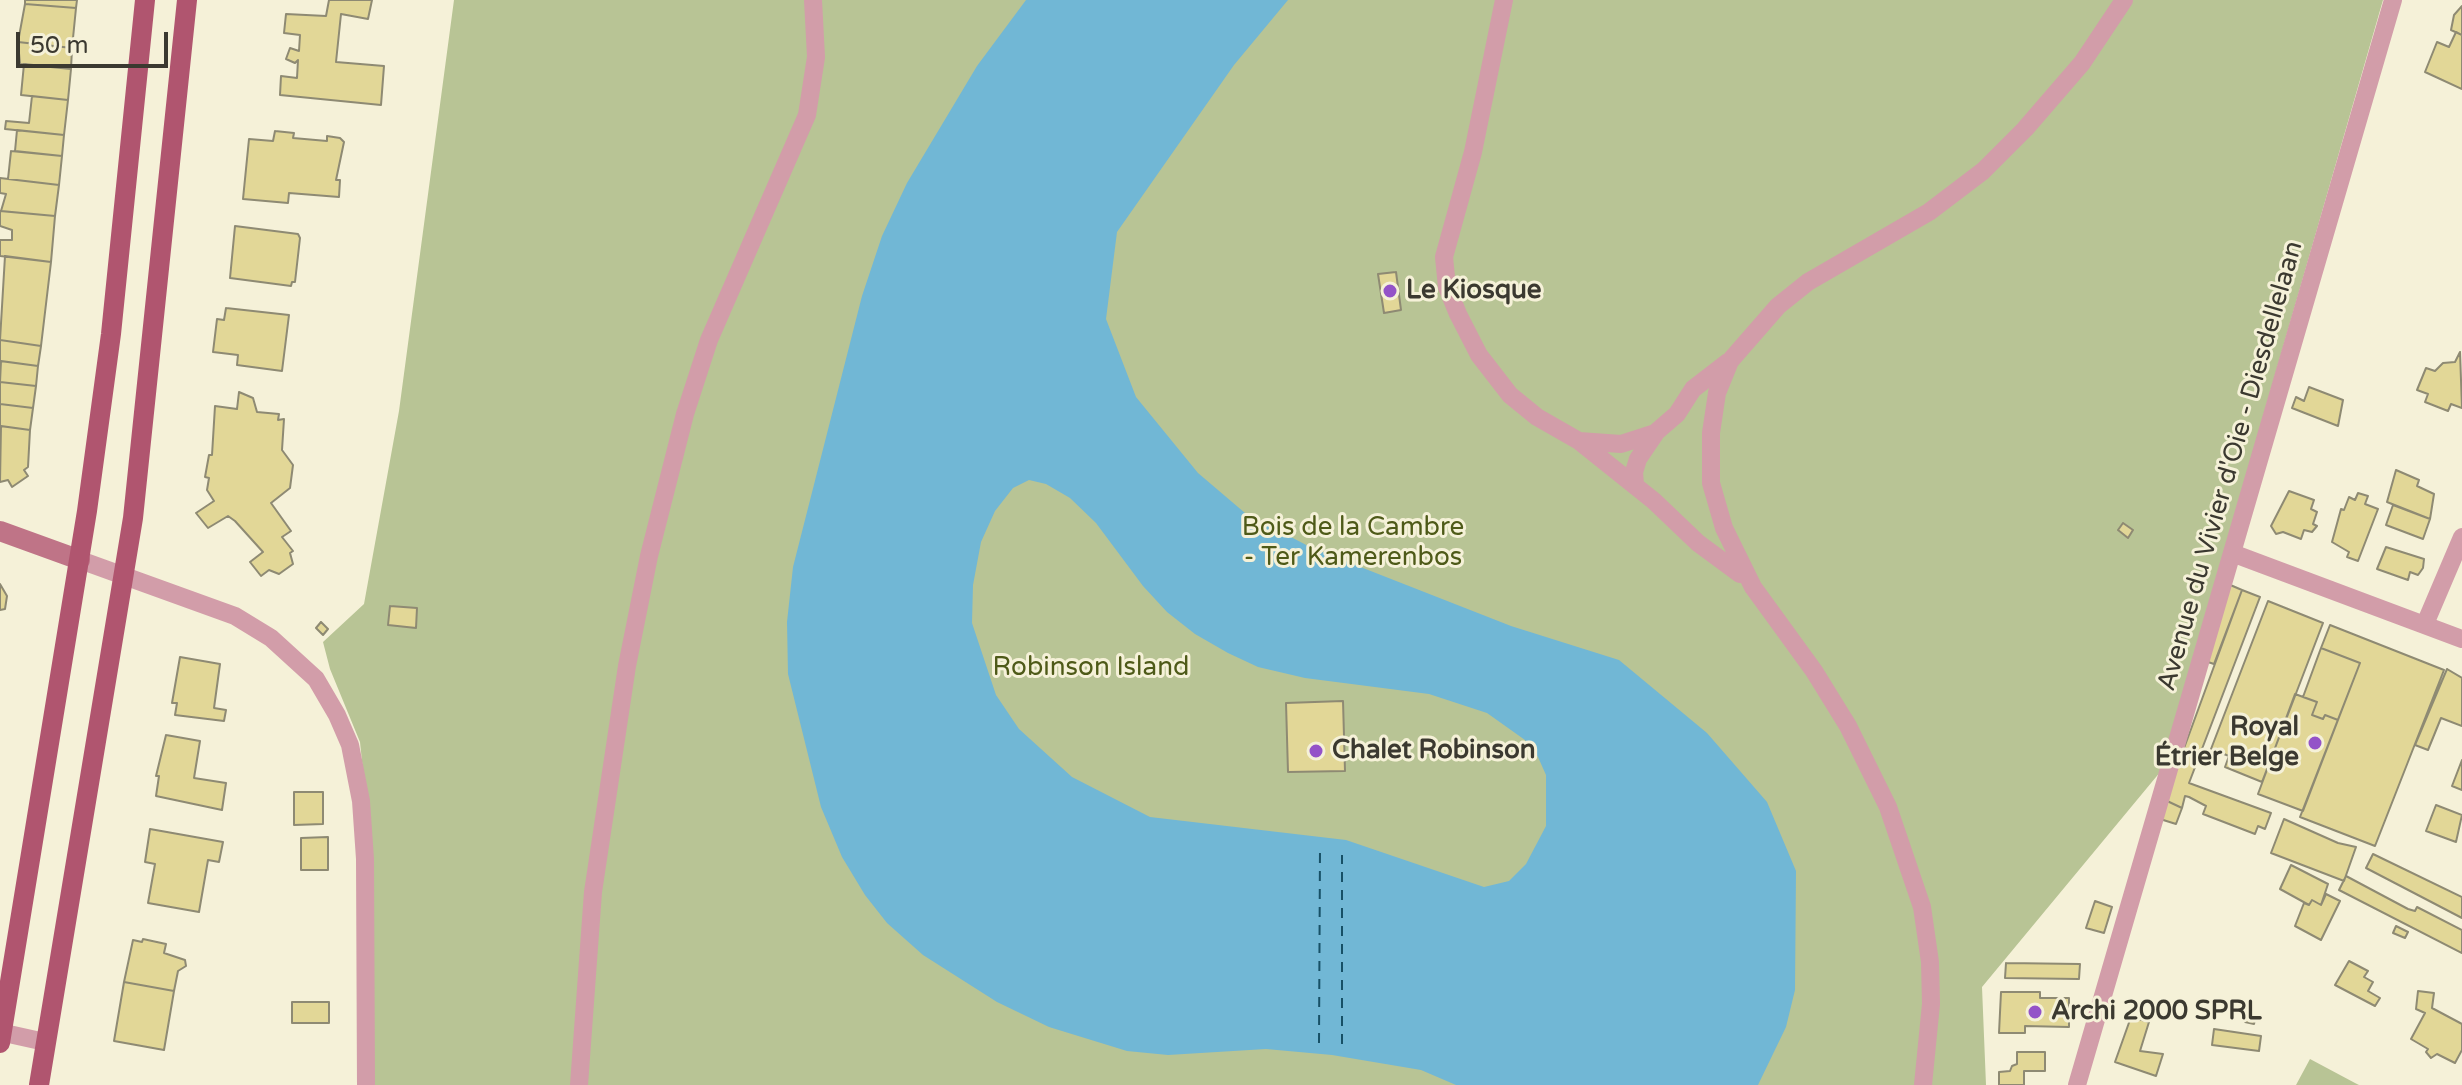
<!DOCTYPE html>
<meta charset="utf-8">
<style>
body{margin:0}
#map{position:relative;width:2462px;height:1085px;overflow:hidden;background:#f5f1d8;font-family:"Varela Round",sans-serif}
canvas{display:block}
.scale{position:absolute;left:16px;top:32px;width:152px;height:36px;box-sizing:border-box;border:4px solid #3b3930;border-top:0;padding-left:10px;font-size:24px;line-height:28px;white-space:nowrap;color:#3b3930;-webkit-text-stroke:6px #f5f1d8;paint-order:stroke}
</style>
<div id="map">
<canvas width="2462" height="1085"></canvas>
<div class="scale">50 m</div>
</div>
<script>
const context = document.querySelector('canvas').getContext('2d');
context.lineJoin = 'round';
function fill(path, color) {
  context.fillStyle = color;
  context.fill(path, 'evenodd');
}
function shape(rows) {
  const path = new Path2D();
  for (const r of rows) {
    path.moveTo(r[0], r[1]);
    for (let i = 2; i < r.length; i += 2) path.lineTo(r[i], r[i + 1]);
  }
  return path;
}
function strokePath(path, color, width, dash) {
  context.strokeStyle = color;
  context.lineWidth = width;
  context.lineCap = dash ? 'butt' : 'round';
  context.setLineDash(dash || []);
  context.stroke(path);
}
function label(font, color, halo, rows, align = 'center') {
  context.font = font + ' "Varela Round",sans-serif';
  context.lineWidth = 6;
  context.setLineDash([]);
  context.textBaseline = 'middle';
  context.strokeStyle = halo;
  context.fillStyle = color;
  for (const [text, x, y, turn = 0] of rows) {
    context.save();
    context.translate(x, y);
    context.rotate((+turn || 0) * Math.PI / 180);
    context.textAlign = isNaN(turn) ? turn : align;
    if (halo) context.strokeText(text, 0, 0);
    context.fillText(text, 0, 0);
    context.restore();
  }
}
fill(shape([
 [454,0,2383,0,2161,771,1982,987,1986,1085,371,1085,372,858,360,742,330,669,323,642,364,604,399,411],
 [2310,1059,2355,1083,2359,1085,2296,1085]
]), '#b8c495');
fill(shape([
 [1026,0,1288,0,1234,65,1117,232,1106,319,1136,397,1198,473,1245,513,1312,548,1511,626,1619,660,1707,733,1767,802,1796,871,1795,990,1786,1027,1758,1085,1456,1085,1421,1070,1332,1055,1266,1049,1168,1055,1127,1051,1049,1027,997,1002,923,955,887,923,865,895,842,857,821,807,788,674,787,622,793,567,862,296,882,236,907,183,977,66],
 [1029,480,1046,484,1070,498,1096,523,1143,586,1167,612,1195,634,1228,653,1258,667,1305,678,1429,694,1487,713,1525,740,1538,757,1546,775,1546,826,1526,864,1509,881,1484,887,1346,840,1150,817,1072,777,1019,729,996,695,972,623,973,585,981,542,995,511,1013,488]
]), '#71b7d5');
strokePath(shape([
 [1319,1043,1320,849],
 [1342,1044,1342,855]
]), '#175066', 2, [10, 8]);
const building = shape([
 [25,0,77,0,76,8,25,4,25,0],
 [329,0,372,0,368,19,341,14,336,62,384,66,381,105,280,95,281,76,297,78,298,60,295,63,286,59,290,48,299,51,300,35,284,33,286,14,326,16,329,0],
 [25,4,76,8,72,48,18,42,25,4],
 [2462,6,2462,35,2451,30,2454,15,2462,6],
 [2456,32,2462,35,2462,89,2425,72,2437,42,2449,47,2456,32],
 [18,42,72,48,71,69,20,64,18,42],
 [24,64,71,69,68,100,21,95,24,64],
 [32,96,68,100,64,135,5,129,6,121,29,123,32,96],
 [17,130,64,135,62,156,15,151,17,130],
 [275,131,294,133,293,138,327,141,327,136,340,138,344,142,336,180,340,180,339,197,289,193,288,203,243,199,249,139,273,141,275,131],
 [11,151,62,156,59,185,8,179,11,151],
 [0,178,59,185,55,216,1,211,6,194,0,193,0,178],
 [0,211,55,216,51,262,0,256,0,240,12,240,12,230,0,226,0,211],
 [235,226,298,234,300,238,295,282,292,282,291,286,230,278,235,226],
 [5,256,51,262,41,346,0,340,5,256],
 [1396,272,1401,310,1384,313,1378,274,1396,272],
 [226,308,289,315,282,371,237,365,238,355,213,352,217,319,224,320,226,308],
 [0,340,41,346,38,366,0,361,0,340],
 [2460,352,2462,408,2451,404,2448,411,2425,402,2428,394,2417,390,2426,368,2435,371,2443,363,2455,362,2460,352],
 [1,361,38,366,36,386,0,382,1,361],
 [0,382,36,386,33,408,0,404,0,382],
 [2309,387,2343,400,2338,426,2292,408,2296,397,2304,401,2309,387],
 [239,392,253,398,257,412,279,414,278,420,284,419,282,450,293,465,290,488,271,503,291,531,282,537,293,551,290,553,293,564,279,574,269,570,261,576,250,562,263,552,235,521,228,516,208,528,196,513,214,501,207,490,209,478,205,477,209,455,212,455,215,406,237,409,239,392],
 [0,404,33,408,30,430,0,426,0,404],
 [1,426,30,430,28,467,24,470,28,476,12,487,8,480,0,482,1,426],
 [2396,470,2419,480,2417,486,2434,494,2430,519,2387,502,2396,470],
 [2289,491,2314,500,2311,509,2317,512,2313,524,2317,526,2312,532,2304,530,2301,539,2283,532,2276,534,2271,526,2289,491],
 [2358,493,2368,496,2365,504,2378,509,2358,561,2347,557,2349,552,2332,542,2341,509,2344,510,2349,497,2355,500,2358,493],
 [2393,505,2430,519,2423,539,2386,525,2393,505],
 [2123,523,2133,530,2128,538,2118,530,2123,523],
 [2386,547,2424,559,2423,568,2418,575,2410,572,2408,580,2377,569,2386,547],
 [0,584,7,596,5,609,0,610,0,584],
 [2228,584,2242,590,2214,664,2205,661,2228,584],
 [2242,590,2260,597,2189,783,2271,813,2265,829,2258,826,2255,834,2203,814,2206,806,2189,797,2185,796,2182,808,2165,800,2242,590],
 [2268,601,2323,623,2262,782,2225,767,2229,756,2211,749,2268,601],
 [390,606,417,608,416,628,388,625,390,606],
 [321,622,328,629,323,635,316,628,321,622],
 [2330,625,2444,670,2375,846,2300,817,2360,663,2321,648,2330,625],
 [2321,648,2360,663,2338,720,2325,715,2323,719,2312,715,2317,702,2303,697,2321,648],
 [180,657,220,664,214,708,226,710,224,721,175,715,177,703,172,703,180,657],
 [2447,669,2462,678,2462,726,2441,718,2428,750,2415,745,2447,669],
 [2295,694,2317,702,2312,715,2323,719,2325,715,2338,720,2303,811,2258,794,2295,694],
 [1343,701,1345,771,1288,772,1286,703,1343,701],
 [166,735,200,741,194,778,226,783,222,810,156,796,159,776,156,776,166,735],
 [2462,760,2462,790,2452,786,2462,760],
 [294,792,323,792,323,824,294,825,294,792],
 [2165,800,2182,808,2176,824,2160,819,2165,800],
 [2436,805,2462,815,2456,842,2426,831,2436,805],
 [2284,819,2338,843,2356,847,2344,881,2271,853,2284,819],
 [150,829,223,842,219,862,208,860,199,912,148,903,155,864,145,862,150,829],
 [328,837,328,870,301,870,301,838,328,837],
 [2373,854,2462,897,2462,918,2366,868,2373,854],
 [2291,865,2328,884,2321,905,2312,900,2309,905,2280,889,2291,865],
 [2346,876,2408,909,2415,911,2417,907,2462,930,2462,953,2339,890,2346,876],
 [2326,894,2340,901,2321,940,2295,926,2304,903,2309,905,2312,900,2321,905,2326,894],
 [2095,901,2112,907,2104,933,2086,928,2095,901],
 [2396,926,2408,932,2405,938,2393,933,2396,926],
 [143,939,166,944,164,953,185,960,186,966,178,971,174,991,124,982,133,940,142,942,143,939],
 [2349,961,2368,971,2364,977,2373,982,2368,991,2380,998,2375,1006,2335,985,2349,961],
 [2006,963,2080,964,2079,979,2005,978,2006,963],
 [124,982,174,991,164,1050,114,1041,124,982],
 [2418,991,2434,993,2432,1008,2462,1024,2462,1050,2455,1063,2437,1054,2431,1058,2426,1052,2428,1049,2411,1039,2425,1013,2416,1009,2418,991],
 [2001,992,2040,992,2040,998,2069,998,2069,1027,2025,1026,2025,1033,1999,1033,2001,992],
 [292,1002,329,1002,329,1023,292,1023,292,1002],
 [2248,1013,2256,1015,2254,1024,2245,1022,2248,1013],
 [2131,1017,2149,1022,2140,1051,2163,1054,2156,1076,2115,1062,2131,1017],
 [2214,1029,2261,1036,2259,1051,2212,1045,2214,1029],
 [2017,1052,2045,1052,2045,1071,2024,1071,2024,1085,1999,1085,1999,1072,2010,1071,2012,1066,2017,1064,2017,1052]
]);
fill(building, '#e2d797');
strokePath(building, '#8e8a73', 2);
strokePath(shape([
 [1504,0,1473,152,1444,257,1447,287,1458,314,1479,355,1510,395,1537,417,1579,441,1654,501,1698,543,1740,574],
 [1579,441,1621,444,1655,433,1677,414,1693,389,1728,362],
 [1635,485,1634,472,1638,459,1655,434],
 [2232,553,2462,639],
 [80,560,235,616,271,638,316,679,337,715,350,745,361,801,365,859,366,1085],
 [2425,624,2462,537],
 [0,1032,45,1042],
 [579,1085,593,892,627,666,649,556,685,414,709,340,807,115,816,57,813,0],
 [1923,1085,1931,1004,1930,962,1922,907,1888,807,1848,726,1814,671,1753,587,1724,528,1711,483,1711,433,1717,393,1730,361,1778,306,1808,282,1929,212,1983,171,2025,129,2082,63,2124,0],
 [2077,1085,2393,0]
]), '#d29da9', 18);
strokePath(shape([
 [0,531,80,560]
]), '#bf7487', 20);
strokePath(shape([
 [0,1043,87,511,111,334,145,0],
 [39,1085,133,518,187,0]
]), '#b0556f', 20);
for (const [x, y, r, color] of [
 [1390,291,8,"#9453c8"],
 [2315,743,8,"#9453c8"],
 [1316,751,8,"#9453c8"],
 [2035,1012,8,"#9453c8"]
]) {
  const dot = new Path2D();
  dot.arc(x, y, r, 0, 2 * Math.PI);
  context.fillStyle = color;
  context.fill(dot);
  strokePath(dot, '#f5f1d8', 3);
}
label('bold 26px', '#3b3930', '#f5f1d8', [
 ["Le Kiosque",1406,291],
 ["Royal",2299,728,"right"],
 ["Étrier Belge",2299,758,"right"],
 ["Chalet Robinson",1332,751],
 ["Archi 2000 SPRL",2051,1012]
], 'left');
label('26px', '#3b3930', '#f5f1d8', [
 ["Avenue du Vivier d'Oie - Diesdellelaan",2231,466,-74]
]);
label('26px', '#4e5a18', '#f5f1d8', [
 ["Bois de la Cambre",1353,528],
 ["- Ter Kamerenbos",1353,558],
 ["Robinson Island",1091,668]
]);
</script>
